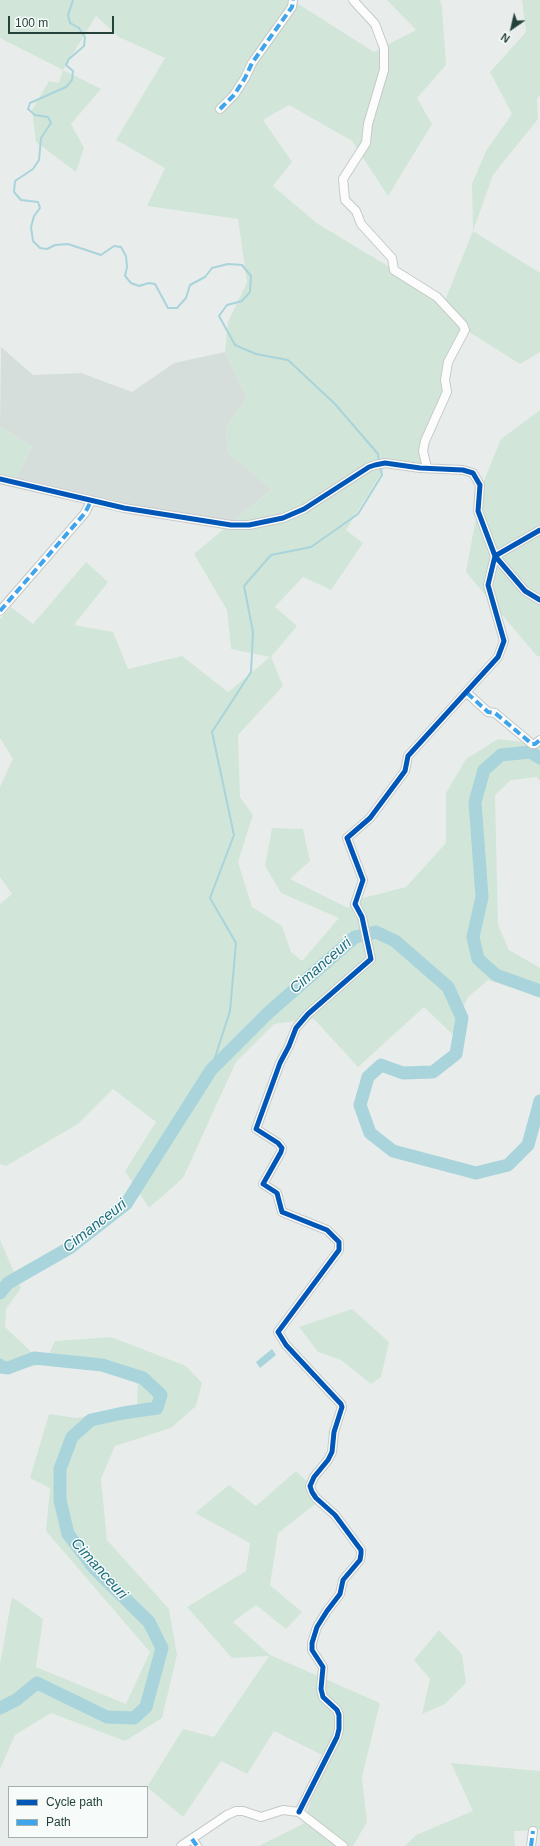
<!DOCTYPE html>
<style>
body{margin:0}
#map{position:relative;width:540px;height:1846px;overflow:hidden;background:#e8edeb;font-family:Arial,sans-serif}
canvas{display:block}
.legend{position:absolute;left:8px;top:1786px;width:140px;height:52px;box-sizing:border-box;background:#f7fbf9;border:1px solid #a3b1ad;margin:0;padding:5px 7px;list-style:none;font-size:12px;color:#24423a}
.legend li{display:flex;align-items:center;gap:8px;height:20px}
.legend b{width:20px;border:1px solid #a3b1ad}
.north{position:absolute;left:492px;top:8px;width:40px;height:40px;-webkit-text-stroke:3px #f7fbf9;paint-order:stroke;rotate:214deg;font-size:11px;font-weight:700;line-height:16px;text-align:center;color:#24423a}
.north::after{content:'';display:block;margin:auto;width:14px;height:18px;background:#24423a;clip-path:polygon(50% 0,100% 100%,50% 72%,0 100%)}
.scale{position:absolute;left:8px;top:16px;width:106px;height:18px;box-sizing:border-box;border:2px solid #24423a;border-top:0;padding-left:5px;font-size:12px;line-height:14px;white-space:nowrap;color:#24423a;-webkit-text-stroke:3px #f7fbf9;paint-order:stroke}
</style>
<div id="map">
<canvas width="540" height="1846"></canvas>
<ul class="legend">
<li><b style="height:5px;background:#0057b8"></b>Cycle path</li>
<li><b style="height:5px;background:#3ea4ec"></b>Path</li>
</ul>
<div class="north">N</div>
<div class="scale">100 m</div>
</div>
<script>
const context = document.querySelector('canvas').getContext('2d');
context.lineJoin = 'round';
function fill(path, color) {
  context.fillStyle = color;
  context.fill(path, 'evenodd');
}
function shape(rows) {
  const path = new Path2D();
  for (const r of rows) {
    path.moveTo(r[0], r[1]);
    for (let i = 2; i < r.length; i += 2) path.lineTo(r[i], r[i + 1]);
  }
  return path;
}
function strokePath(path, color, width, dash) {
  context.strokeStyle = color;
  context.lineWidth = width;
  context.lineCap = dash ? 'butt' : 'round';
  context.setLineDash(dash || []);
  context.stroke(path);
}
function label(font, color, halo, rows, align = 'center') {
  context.font = font + ' Arial,sans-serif';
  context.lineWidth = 3;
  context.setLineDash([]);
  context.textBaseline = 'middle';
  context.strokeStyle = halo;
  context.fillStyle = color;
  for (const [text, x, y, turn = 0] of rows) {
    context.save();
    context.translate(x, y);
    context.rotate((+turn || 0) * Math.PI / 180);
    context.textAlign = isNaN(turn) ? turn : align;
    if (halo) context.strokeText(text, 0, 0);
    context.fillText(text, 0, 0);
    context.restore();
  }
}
fill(shape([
 [1,347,33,375,81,373,132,392,174,363,225,352,247,398,226,428,228,453,272,489,225,528,15,481,32,446,0,427]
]), '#d6dedb');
fill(shape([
 [0,0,292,0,374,52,416,30,387,0,440,0,442,7,446,65,417,98,432,124,388,196,352,141,289,105,263,120,292,162,273,186,318,224,391,268,444,303,473,231,472,184,486,151,512,114,490,72,526,32,522,0,540,0,540,95,537,99,538,119,493,175,473,231,540,273,540,352,520,364,469,332,446,362,448,398,425,445,428,468,387,464,346,530,363,543,331,590,303,577,275,607,297,626,271,657,283,686,238,735,240,797,253,815,238,862,252,907,282,926,291,952,302,961,339,918,281,893,265,866,272,828,303,829,310,861,290,879,348,908,355,900,406,887,446,843,446,793,466,759,498,739,540,744,540,781,537,777,511,780,495,795,498,925,509,950,540,968,540,997,488,980,468,997,452,1034,424,1007,358,1067,314,1019,274,1024,236,1062,183,1178,149,1208,125,1171,156,1122,113,1089,78,1124,6,1166,0,1164,0,904,12,894,0,877,0,787,13,759,0,738,0,619,11,607,33,624,86,562,108,582,74,625,113,632,128,669,182,656,228,692,270,657,231,649,227,610,194,554,272,489,228,453,226,428,247,398,225,352,228,322,247,282,238,219,147,206,165,168,116,140,165,58,119,37,96,16,63,70,101,89,71,124,84,148,76,172,36,142,32,110,49,81,59,83,63,70,0,38],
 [540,410,540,657,536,655,466,572,482,485,501,439],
 [0,427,32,446,15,481,0,478],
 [0,1240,21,1288,6,1309,5,1327,44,1364,55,1341,111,1337,186,1366,202,1383,196,1406,171,1428,115,1446,101,1479,107,1540,169,1609,177,1655,162,1718,125,1741,51,1713,15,1735,0,1769,0,1664,12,1597,43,1619,36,1667,126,1704,150,1652,46,1531,50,1488,30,1478,49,1414,77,1418,137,1405,138,1384,106,1371,44,1364,0,1373],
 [352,1309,389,1342,381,1377,371,1384,341,1360,318,1352,299,1327],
 [296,1471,314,1488,322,1499,278,1533,270,1585,302,1612,286,1629,256,1605,233,1622,270,1655,380,1703,362,1777,367,1822,353,1846,259,1846,303,1824,326,1757,274,1731,247,1774,221,1761,183,1817,147,1787,183,1729,214,1737,269,1656,232,1658,187,1607,246,1571,250,1543,195,1513,229,1485,256,1506],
 [439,1630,462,1654,466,1683,445,1704,422,1714,430,1679,414,1660],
 [451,1763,540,1771,540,1830,514,1831,515,1846,405,1846,416,1835,473,1811]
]), '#d1e6d8');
fill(shape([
 [272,1349,276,1355,260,1368,256,1362]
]), '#a9d4db');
strokePath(shape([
 [73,0,68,15,70,23,79,28,85,37,84,46,69,59,66,65,73,71,72,80,66,87,30,103,28,109,35,115,48,117,51,123,41,138,39,160,33,169,15,181,14,192,21,200,38,202,40,208,34,216,31,227,33,241,40,248,47,249,55,245,68,244,101,255,114,246,121,247,126,256,127,267,125,276,131,283,139,286,149,283,155,284,168,308,177,308,186,298,190,285,205,277,212,268,228,264,242,265,251,276,250,292,242,301,227,305,219,316,235,345,256,354,288,360,335,404,378,454,379,462],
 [211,1070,230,1011,236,943,210,898,234,835,212,732,251,672,253,632,244,586,271,555,311,547,358,514,382,475,380,466]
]), '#a9d4db', 2);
strokePath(shape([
 [540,758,530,752,501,755,484,770,475,802,482,897,473,937,478,959,496,975,540,991],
 [0,1293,8,1283,71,1247,126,1204,211,1070,268,1013,355,937,376,932,395,941,448,987,462,1018,456,1054,433,1072,403,1073,381,1065,368,1077,360,1105,370,1133,393,1151,476,1173,508,1165,528,1145,540,1101],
 [0,1365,0,1367,8,1368,34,1358,102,1365,143,1378,161,1395,157,1408,123,1413,91,1420,72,1437,60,1469,60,1500,68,1534,94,1568,149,1622,162,1648,146,1707,134,1718,107,1717,37,1683,16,1700,0,1708]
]), '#a9d4db', 13);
const minor = shape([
 [353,0,375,24,384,48,384,70,368,124,366,143,343,179,345,200,356,211,361,224,392,258,394,270,437,297,463,325,465,330,448,362,445,380,447,392,425,441,423,451,427,468],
 [220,109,234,95,245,78,252,63,292,7,293,0],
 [0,479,124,508,231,525,249,525,283,518,304,509,369,467,375,465,385,463,420,468,463,470,473,473,480,485,478,511,495,556,525,591,540,600],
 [0,611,85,513,91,501],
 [467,693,488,712,495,713,532,744,535,744,540,740],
 [299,1812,337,1737,339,1729,339,1715,337,1710,323,1697,321,1689,323,1667,312,1650,312,1643,317,1627,327,1611,340,1594,343,1580,360,1560,361,1554,361,1550,335,1515,316,1498,312,1492,310,1486,314,1477,328,1460,332,1452,334,1432,342,1407,341,1404,286,1345,278,1332,339,1250,339,1242,327,1230,282,1212,277,1193,263,1184,281,1152,282,1148,278,1143,256,1129,280,1063,289,1046,296,1028,308,1014,371,959,362,917,355,904,363,880,347,838,370,818,405,771,408,756,498,657,504,641,488,585,495,556,540,530],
 [192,1839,197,1846],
 [181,1846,227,1815,236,1811,243,1811,261,1817,283,1810,299,1812,343,1846],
 [531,1846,533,1831]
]);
strokePath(minor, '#c5cac8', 10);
strokePath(minor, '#fcfcfc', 8);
strokePath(shape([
 [220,109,234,95,245,78,252,63,292,7,293,0],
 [0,611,85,513,91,501],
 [467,693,488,712,495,713,532,744,535,744,540,740],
 [192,1839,197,1846],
 [531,1846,533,1831]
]), '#3ea4ec', 4, [8, 4]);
strokePath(shape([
 [0,479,124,508,231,525,249,525,283,518,304,509,369,467,375,465,385,463,420,468,463,470,473,473,480,485,478,511,495,556,525,591,540,600],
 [299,1812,337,1737,339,1729,339,1715,337,1710,323,1697,321,1689,323,1667,312,1650,312,1643,317,1627,327,1611,340,1594,343,1580,360,1560,361,1554,361,1550,335,1515,316,1498,312,1492,310,1486,314,1477,328,1460,332,1452,334,1432,342,1407,341,1404,286,1345,278,1332,339,1250,339,1242,327,1230,282,1212,277,1193,263,1184,281,1152,282,1148,278,1143,256,1129,280,1063,289,1046,296,1028,308,1014,371,959,362,917,355,904,363,880,347,838,370,818,405,771,408,756,498,657,504,641,488,585,495,556,540,530]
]), '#0057b8', 5);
label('italic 15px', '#1c6f80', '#f7fbf9', [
 ["Cimanceuri",321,966,-41],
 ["Cimanceuri",95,1226,-38],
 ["Cimanceuri",99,1569,48]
]);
</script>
